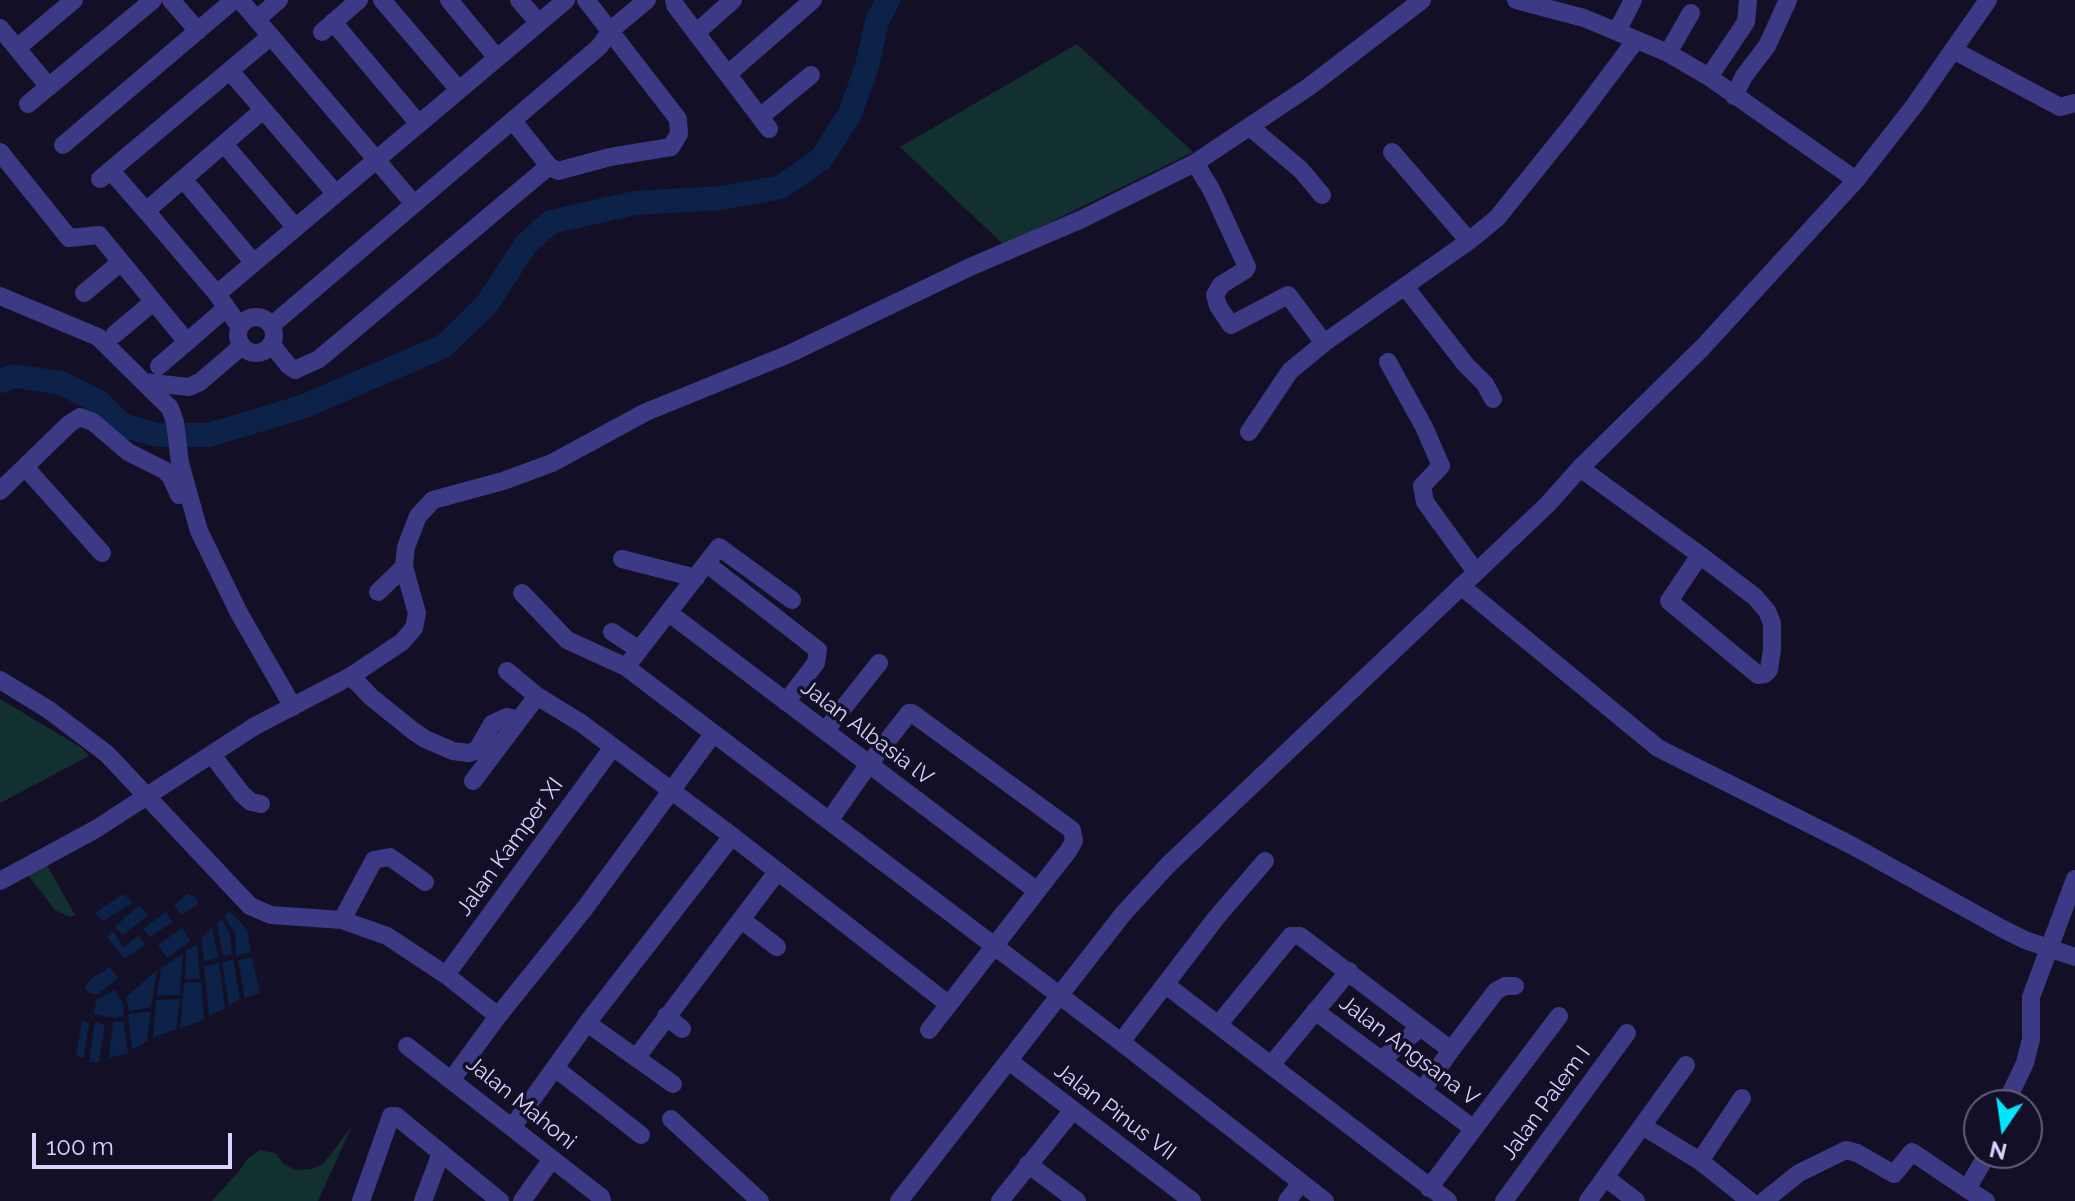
<!DOCTYPE html>
<style>
body{margin:0}
#map{position:relative;width:2075px;height:1201px;overflow:hidden;background:#130f26;font-family:Raleway,sans-serif}
canvas{display:block}
.north{position:absolute;left:1963px;top:1089px;width:80px;height:80px;box-sizing:border-box;background:#130f26;border:2px solid #625e7d;border-radius:50%;rotate:193deg;font-size:22px;font-weight:700;line-height:32px;text-align:center;color:#d9d4ff}
.north::after{content:'';display:block;margin:auto;width:28px;height:36px;background:#00e5ff;clip-path:polygon(50% 0,100% 100%,50% 72%,0 100%)}
.scale{position:absolute;left:32px;top:1133px;width:200px;height:36px;box-sizing:border-box;border:4px solid #d9d4ff;border-top:0;padding-left:10px;font-size:24px;line-height:28px;white-space:nowrap;color:#d9d4ff;-webkit-text-stroke:6px #130f26;paint-order:stroke}
</style>
<div id="map">
<canvas width="2075" height="1201"></canvas>
<div class="north">N</div>
<div class="scale">100 m</div>
</div>
<script>
const context = document.querySelector('canvas').getContext('2d');
context.lineJoin = 'round';
function fill(path, color) {
  context.fillStyle = color;
  context.fill(path, 'evenodd');
}
function shape(rows) {
  const path = new Path2D();
  for (const r of rows) {
    if (r.length === 3) {
      path.moveTo(r[0] + r[2], r[1]);
      path.arc(r[0], r[1], r[2], 0, 2 * Math.PI);
      continue;
    }
    path.moveTo(r[0], r[1]);
    for (let i = 2; i < r.length; i += 2) path.lineTo(r[i], r[i + 1]);
  }
  return path;
}
function strokePath(path, color, width, dash) {
  context.strokeStyle = color;
  context.lineWidth = width;
  context.lineCap = dash ? 'butt' : 'round';
  context.setLineDash(dash || []);
  context.stroke(path);
}
function label(font, color, halo, rows, align = 'center') {
  context.font = font + ' Raleway,sans-serif';
  context.lineWidth = 7;
  context.setLineDash([]);
  context.textBaseline = 'middle';
  context.strokeStyle = halo;
  context.fillStyle = color;
  for (const [text, x, y, turn = 0] of rows) {
    context.save();
    context.translate(x, y);
    context.rotate((+turn || 0) * Math.PI / 180);
    context.textAlign = isNaN(turn) ? turn : align;
    if (halo) context.strokeText(text, 0, 0);
    context.fillText(text, 0, 0);
    context.restore();
  }
}
fill(shape([
 [1077,44,1193,152,1004,245,900,147],
 [0,699,82,748,89,756,0,803],
 [47,865,75,915,70,917,55,910,28,875],
 [352,1126,318,1201,212,1201,239,1171,248,1158,260,1150,275,1153,284,1164,295,1170,312,1169,323,1164]
]), '#12302f');
fill(shape([
 [123,894,133,902,103,921,95,913],
 [188,894,195,896,199,903,182,915,174,905],
 [139,905,148,915,123,935,115,927],
 [229,910,247,930,251,952,236,956,235,933,224,917],
 [166,912,173,922,150,937,143,929],
 [221,918,230,933,232,954,223,956,217,923],
 [182,928,191,941,167,958,158,945],
 [212,928,218,958,204,961,201,939],
 [113,931,124,947,138,936,146,945,124,959,107,937],
 [197,944,200,979,185,979,186,951],
 [183,954,180,995,157,995,161,968],
 [252,958,260,993,245,998,238,960],
 [233,959,240,998,229,1006,222,963],
 [219,963,225,1008,209,1016,204,966],
 [110,967,118,978,98,994,90,994,85,987,91,979],
 [157,970,151,1007,129,1011,126,997],
 [201,982,204,1020,180,1028,184,983],
 [115,990,123,1004,124,1015,115,1018,97,1015,94,1013,96,1000],
 [180,999,176,1029,153,1038,156,1000],
 [151,1011,147,1041,132,1050,128,1014],
 [82,1020,89,1023,84,1057,79,1057,76,1056],
 [123,1021,128,1053,109,1058,113,1022],
 [95,1022,105,1025,99,1062,89,1062]
]), '#0c2248');
strokePath(shape([
 [0,381,15,376,61,383,99,402,122,425,157,435,209,435,302,407,444,346,487,304,526,244,551,222,635,203,722,198,781,187,821,159,850,114,867,66,877,21,888,0]
]), '#0c2248', 24);
strokePath(shape([
 [171,0,198,31],
 [240,0,414,204],
 [382,0,459,90],
 [449,0,497,58],
 [519,0,539,23],
 [674,0,675,5,769,129],
 [1516,0,1584,18,1668,53,1709,77,1856,180],
 [257,19,279,0],
 [333,22,419,124],
 [0,28,49,87],
 [1617,31,1633,0],
 [322,32,359,0],
 [697,32,733,0],
 [17,48,74,0],
 [1953,50,2060,107,2075,103],
 [1668,53,1691,13],
 [230,71,336,194],
 [728,74,813,0],
 [1709,77,1746,22,1748,0],
 [1734,96,1744,76,1767,46,1788,0],
 [28,104,153,0],
 [760,117,811,75],
 [513,121,549,166,558,171,610,157,671,147,679,134,678,119,586,0],
 [1250,127,1301,170,1322,195],
 [224,144,296,228],
 [63,145,234,0],
 [0,152,69,238,99,235,187,342,226,308],
 [1392,152,1469,241],
 [1195,163,1211,189,1247,267,1245,270,1221,285,1215,295,1218,306,1231,325,1288,295,1324,343],
 [111,171,146,211],
 [100,179,271,36],
 [183,179,254,263],
 [1406,288,1466,365,1485,384,1493,399],
 [84,293,121,262],
 [217,294,566,0],
 [0,296,98,337,170,408,175,422,180,463,199,531,239,613,293,707],
 [256,335,18],
 [272,325,599,47,612,29,647,0],
 [240,327,217,294,146,211,263,110],
 [115,334,153,302],
 [272,345,288,365,295,370,319,359,549,166],
 [1388,362,1424,427,1441,466,1422,486,1425,502,1476,572],
 [159,366,187,342],
 [144,382,189,387,200,382,242,346],
 [1249,432,1290,371,1324,343,1469,241,1497,218,1576,120,1636,40],
 [25,467,102,553],
 [1580,468,1700,555],
 [0,491,69,424,80,417,93,422,128,452,164,470,171,477,179,495],
 [1700,555,1755,597,1767,611,1772,623,1772,649,1769,670,1765,674,1758,675,1669,601,1700,555],
 [622,559,696,578],
 [707,564,818,650,816,663,786,702],
 [1461,586,1658,748,1853,846,2001,928,2025,940,2075,957],
 [378,592,404,567],
 [522,593,567,640,626,667,1121,1042,1325,1201],
 [669,613,1037,891],
 [612,632,638,649],
 [626,667,719,547,792,600],
 [507,671,537,696,581,723,732,836,943,1000,950,1003],
 [351,676,371,697,412,730,425,739,453,751,469,753,477,750,492,724,507,717,519,720],
 [0,680,49,710,107,754,250,906,271,915,342,920,387,936,446,975,498,1016],
 [825,731,879,663],
 [212,755,242,794,251,802,261,804],
 [473,781,537,696],
 [829,821,869,764,909,713,912,713,1072,830,1074,841,1069,850,929,1030],
 [0,881,96,829,255,726,351,676,402,642,414,628,417,613,404,567,406,547,418,516,433,500,503,481,552,463,646,412,789,354,970,267,1082,219,1195,163,1310,86,1422,0],
 [342,920,374,860,390,857,425,882],
 [742,920,777,947],
 [446,975,613,747],
 [1166,985,1448,1201],
 [1315,1011,1474,1129],
 [666,1016,682,1029],
 [587,1023,673,1084],
 [1218,1025,1291,936,1300,936,1451,1050,1422,1091],
 [1121,1042,1216,918,1265,861],
 [407,1046,601,1197,602,1201],
 [1451,1050,1496,991,1505,986,1515,986],
 [636,1058,777,872],
 [1381,1060,1420,1028],
 [1009,1061,1192,1201],
 [1271,1065,1349,971],
 [555,1068,641,1135],
 [452,1079,498,1016,585,908,713,734],
 [2005,1105,2025,1063,2031,1039,2031,997,2075,879],
 [671,1119,760,1201],
 [513,1126,587,1023,732,836],
 [1644,1127,1700,1161,1750,1201],
 [1700,1161,1742,1098],
 [1028,1164,1077,1201],
 [1606,1178,1636,1201],
 [1429,1188,1559,1016],
 [1967,1189,1986,1201],
 [361,1201,391,1116,396,1116,500,1201],
 [423,1201,441,1153],
 [522,1201,552,1159],
 [899,1201,1123,914,1168,865,1548,504,1580,468,1703,347,1856,180,1914,106,1988,0],
 [1000,1201,1073,1110],
 [1287,1201,1301,1183],
 [1504,1201,1627,1033],
 [1588,1201,1686,1065],
 [1764,1201,1799,1173,1846,1150,1857,1153,1894,1174,1912,1152,1967,1189,1988,1153]
]), '#3d3a85', 18);
label('22px', '#d9d4ff', '#130f26', [
 ["Jalan Albasia lV",867,733,37],
 ["Jalan Kamper XI",510,847,-54],
 ["Jalan Angsana V",1409,1051,37],
 ["Jalan Mahoni",521,1103,39],
 ["Jalan Palem I",1546,1103,-54],
 ["Jalan Pinus VII",1115,1112,37]
]);
</script>
